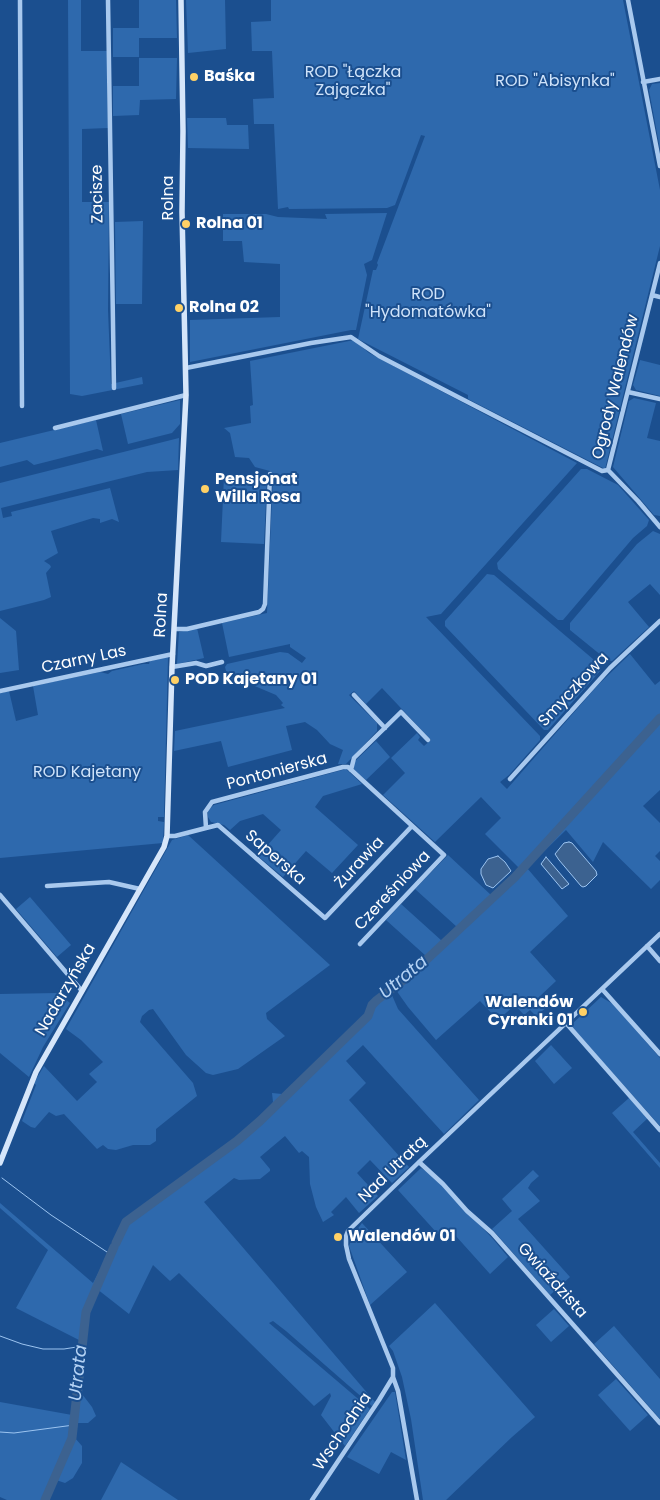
<!DOCTYPE html>
<meta charset="utf-8">
<style>
body{margin:0}
canvas{display:block;background:#1b4f8f}
</style>
<canvas width="660" height="1500"></canvas>
<script>
const context = document.querySelector('canvas').getContext('2d');
context.lineJoin = 'round';
function fill(path, color) {
  context.fillStyle = color;
  context.fill(path, 'evenodd');
}
function shape(rows) {
  const path = new Path2D();
  for (const r of rows) {
    path.moveTo(r[0], r[1]);
    for (let i = 2; i < r.length; i += 2) path.lineTo(r[i], r[i + 1]);
  }
  return path;
}
function strokePath(path, color, width, dash) {
  context.strokeStyle = color;
  context.lineWidth = width;
  context.lineCap = dash ? 'butt' : 'round';
  context.setLineDash(dash || []);
  context.stroke(path);
}
function label(font, color, halo, rows, align = 'center') {
  context.font = font + ' Poppins,sans-serif';
  context.lineWidth = 4;
  context.setLineDash([]);
  context.textBaseline = 'middle';
  context.strokeStyle = halo;
  context.fillStyle = color;
  for (const [text, x, y, turn = 0] of rows) {
    context.save();
    context.translate(x, y);
    context.rotate((+turn || 0) * Math.PI / 180);
    context.textAlign = isNaN(turn) ? turn : align;
    if (halo) context.strokeText(text, 0, 0);
    context.fillText(text, 0, 0);
    context.restore();
  }
}
fill(shape([
 [68,0,81,0,81,51,107,51,108,128,82,129,82,202,109,202,108,310,111,384,142,377,143,384,82,396,70,394],
 [139,0,176,0,177,38,139,38,139,57,113,57,113,28,139,28],
 [186,0,225,0,226,49,188,53],
 [271,0,623,0,660,190,660,246,605,469,468,399,468,395,358,339,373,270,376,270,378,265,377,263,425,136,421,135,395,205,387,208,289,209,288,207,278,209,274,124,254,124,253,99,274,98,272,51,252,51,251,22,271,21],
 [139,58,177,58,176,99,140,100,139,115,113,116,113,86,139,86],
 [660,83,660,149,649,90,652,84],
 [187,118,226,118,227,125,248,125,249,149,188,148],
 [387,213,372,260,364,264,367,275,356,330,351,330,190,362,190,320,280,317,280,264,244,262,242,241,223,241,223,214,266,214,278,217,327,219,325,214],
 [143,221,142,304,116,304,115,222],
 [354,340,369,353,577,463,441,614,426,617,540,736,540,740,509,775,500,782,507,789,597,686,630,654,655,685,660,681,660,790,643,806,660,823,660,851,655,856,660,861,660,880,651,889,603,842,593,862,566,830,527,868,568,916,530,952,556,981,539,997,547,1007,536,1016,530,1010,524,1015,515,1005,498,1020,480,1001,436,1040,408,1007,396,990,391,993,398,1009,479,1100,444,1134,363,1045,346,1061,366,1083,349,1100,409,1167,392,1183,370,1160,357,1173,378,1196,359,1213,346,1197,331,1212,334,1215,323,1222,316,1207,310,1184,309,1157,302,1151,299,1153,285,1136,260,1157,270,1169,270,1171,260,1179,239,1180,234,1178,204,1202,375,1402,372,1406,286,1331,273,1321,269,1323,370,1409,345,1446,321,1415,331,1396,330,1393,314,1406,179,1273,170,1281,153,1265,129,1314,97,1289,89,1312,82,1394,92,1407,96,1416,88,1423,78,1423,75,1438,82,1446,82,1463,73,1478,65,1483,56,1480,46,1500,7,1500,0,1497,0,1402,72,1415,77,1383,79,1340,16,1308,48,1250,0,1208,0,1203,93,1283,125,1221,235,1139,266,1111,273,1102,272,1093,282,1094,363,1017,373,1001,394,985,426,956,386,920,401,904,442,941,457,927,415,889,448,855,491,895,519,868,485,834,501,818,481,797,435,842,383,795,405,773,391,758,417,733,420,737,418,740,424,746,431,740,382,688,366,704,354,691,349,695,377,723,377,731,346,764,338,764,343,750,330,744,317,730,305,722,286,726,292,750,228,767,221,741,174,751,175,731,285,708,281,705,283,703,276,695,250,684,238,684,230,686,225,667,227,664,280,652,288,653,302,663,306,658,290,647,290,644,229,657,222,623,267,613,273,475,270,471,255,467,249,458,235,457,230,433,224,428,251,423,250,406,253,405,250,361],
 [640,360,660,365,660,396,636,390,633,385],
 [634,398,656,403,647,438,660,441,660,516,654,515,613,467,629,401],
 [180,400,180,424,172,433,128,444,121,414],
 [96,420,103,451,97,449,34,465,27,460,0,467,0,443],
 [179,438,178,470,147,472,1,508,3,518,12,516,11,512,110,488,119,522,112,519,100,523,100,519,93,518,51,531,58,553,44,561,50,565,51,567,46,573,51,597,44,600,0,611,0,483],
 [581,469,587,469,618,485,649,520,647,526,633,538,563,620,558,620,498,569,497,563],
 [224,477,267,479,264,544,221,542],
 [653,531,660,534,660,595,650,584,628,602,649,627,612,661,607,660,570,630,570,623,637,544],
 [487,574,494,575,600,665,601,670,548,730,544,730,445,626,445,621],
 [0,618,16,631,19,670,0,673],
 [197,628,204,658,177,664,179,632],
 [168,657,164,817,158,817,158,821,164,822,163,843,0,858,0,693,9,691,16,721,38,715,33,686,100,672,108,674,112,671,143,664,149,664,150,661],
 [376,741,390,757,366,780,354,770,354,762],
 [346,769,362,784,323,796,315,807,358,845,332,873,306,851,283,877,258,856,281,830,263,814,240,821,230,830,224,825,211,822,208,817,208,810,214,805],
 [188,835,330,965,266,1013,267,1019,285,1036,238,1069,213,1075,206,1073,186,1055,153,1009,149,1010,142,1016,140,1022,193,1083,197,1096,156,1129,156,1141,150,1145,133,1145,116,1150,108,1149,103,1145,97,1149,64,1114,56,1116,49,1112,35,1128,31,1127,22,1121,36,1085,34,1083,44,1066,77,1101,97,1082,89,1074,103,1062,81,1040,66,1029,172,840],
 [30,897,71,945,57,957,16,909],
 [58,993,70,1003,43,1047,29,1077,0,1053,0,994],
 [601,997,613,1004,660,1058,660,1126,572,1027,572,1024],
 [551,1045,572,1068,554,1084,535,1061],
 [629,1098,648,1118,633,1132,660,1163,660,1168,612,1113],
 [421,1168,432,1175,493,1239,508,1257,490,1274,455,1235,446,1243,398,1190],
 [533,1170,539,1176,531,1183,528,1188,540,1201,518,1219,570,1277,550,1295,492,1229,512,1211,502,1199],
 [362,1223,407,1272,370,1305,349,1246,353,1235],
 [435,1303,535,1417,512,1437,446,1500,423,1500,411,1419,402,1377,393,1351,389,1346],
 [554,1309,569,1326,551,1342,536,1325],
 [614,1326,660,1379,660,1419,594,1344],
 [616,1379,648,1415,630,1431,598,1395],
 [392,1392,395,1392,406,1460,391,1452,379,1474,347,1457],
 [121,1462,178,1500,101,1500]
]), '#2e69ad');
const water = shape([
 [569,842,572,843,596,871,597,875,586,886,583,887,581,886,559,860,555,854,564,843,569,842],
 [498,856,505,862,511,871,493,888,486,885,481,874,481,869,488,859,498,856],
 [546,857,569,884,562,889,541,864,546,857]
]);
fill(water, '#3c6290');
strokePath(water, '#9cc4f0', 1);
strokePath(shape([
 [2,1178,51,1215,110,1254],
 [0,1336,22,1344,43,1349,64,1349,83,1346],
 [0,1432,14,1433,74,1425]
]), '#9cc4f0', 1);
strokePath(shape([
 [116,1243,126,1222,237,1141,260,1121,368,1016,372,1005,377,1000,410,975,515,877,660,718],
 [45,1500,72,1438,86,1312,114,1247]
]), '#3c6290', 9);
strokePath(shape([
 [20,0,22,406],
 [108,0,114,388],
 [628,0,660,166],
 [643,82,660,79],
 [652,295,660,297],
 [186,368,311,343,351,337,379,356,456,396,602,471,608,470],
 [628,392,660,399],
 [55,428,186,395],
 [608,470,660,263],
 [608,470,638,501,660,527],
 [175,629,187,629,259,612,263,609,265,604,270,474],
 [172,667,196,663,206,666,222,662],
 [0,691,173,654],
 [354,695,385,728],
 [351,770,354,758,401,712,428,740],
 [510,779,610,668,660,621],
 [206,828,218,825,325,918,412,826],
 [167,836,175,836,206,828,205,812,212,802,343,767,348,767,444,855,360,944],
 [47,886,109,882,140,889],
 [0,895,82,991],
 [647,946,660,961],
 [602,989,660,1054],
 [566,1023,660,1130],
 [419,1162,443,1184,467,1211,492,1233,660,1423],
 [312,1500,379,1400,393,1377],
 [417,1500,398,1391,393,1377,393,1368,349,1259,346,1245,346,1236,348,1231,419,1162,660,934]
]), '#a9c9ee', 4.5);
strokePath(shape([
 [0,1163,36,1072,164,847,167,836,172,667,186,395,182,212,183,131,181,0]
]), '#d6e6fa', 5.5);
for (const [x, y, r, color] of [
 [194,77,5,"#ffd166"],
 [186,224,5,"#ffd166"],
 [179,308,5,"#ffd166"],
 [205,489,5,"#ffd166"],
 [175,680,5,"#ffd166"],
 [583,1012,5,"#ffd166"],
 [338,1237,5,"#ffd166"]
]) {
  const dot = new Path2D();
  dot.arc(x, y, r, 0, 2 * Math.PI);
  context.fillStyle = color;
  context.fill(dot);
  strokePath(dot, '#1b4f8f', 2);
}
label('16px', '#cfe3fa', '#1b4f8f', [
 ["ROD \"Łączka",353,73],
 ["Zajączka\"",353,91],
 ["ROD \"Abisynka\"",555,82],
 ["ROD",428,295],
 ["\"Hydomatówka\"",428,313],
 ["ROD Kajetany",87,773]
]);
label('bold 16px', '#fff', '#1b4f8f', [
 ["Baśka",204,77],
 ["Rolna 01",196,224],
 ["Rolna 02",189,308],
 ["Pensjonat",215,480],
 ["Willa Rosa",215,498],
 ["POD Kajetany 01",185,680],
 ["Walendów",573,1003,"right"],
 ["Cyranki 01",573,1021,"right"],
 ["Walendów 01",348,1237]
], 'left');
label('16px', '#fff', '#1b4f8f', [
 ["Zacisze",98,194,-91],
 ["Rolna",169,198,-90],
 ["Ogrody Walendów",616,387,-76],
 ["Rolna",162,615,-87],
 ["Czarny Las",84,660,-12],
 ["Smyczkowa",574,690,-47],
 ["Pontonierska",277,772,-15],
 ["Saperska",275,858,41],
 ["Żurawia",360,863,-47],
 ["Czereśniowa",393,891,-47],
 ["Nadarzyńska",66,990,-60],
 ["Nad Utratą",393,1170,-44],
 ["Gwiaździsta",552,1281,48],
 ["Wschodnia",343,1432,-56]
]);
label('italic 18px', '#b5d3f5', '#1b4f8f', [
 ["Utrata",404,978,-40],
 ["Utrata",79,1373,-84]
]);
</script>
